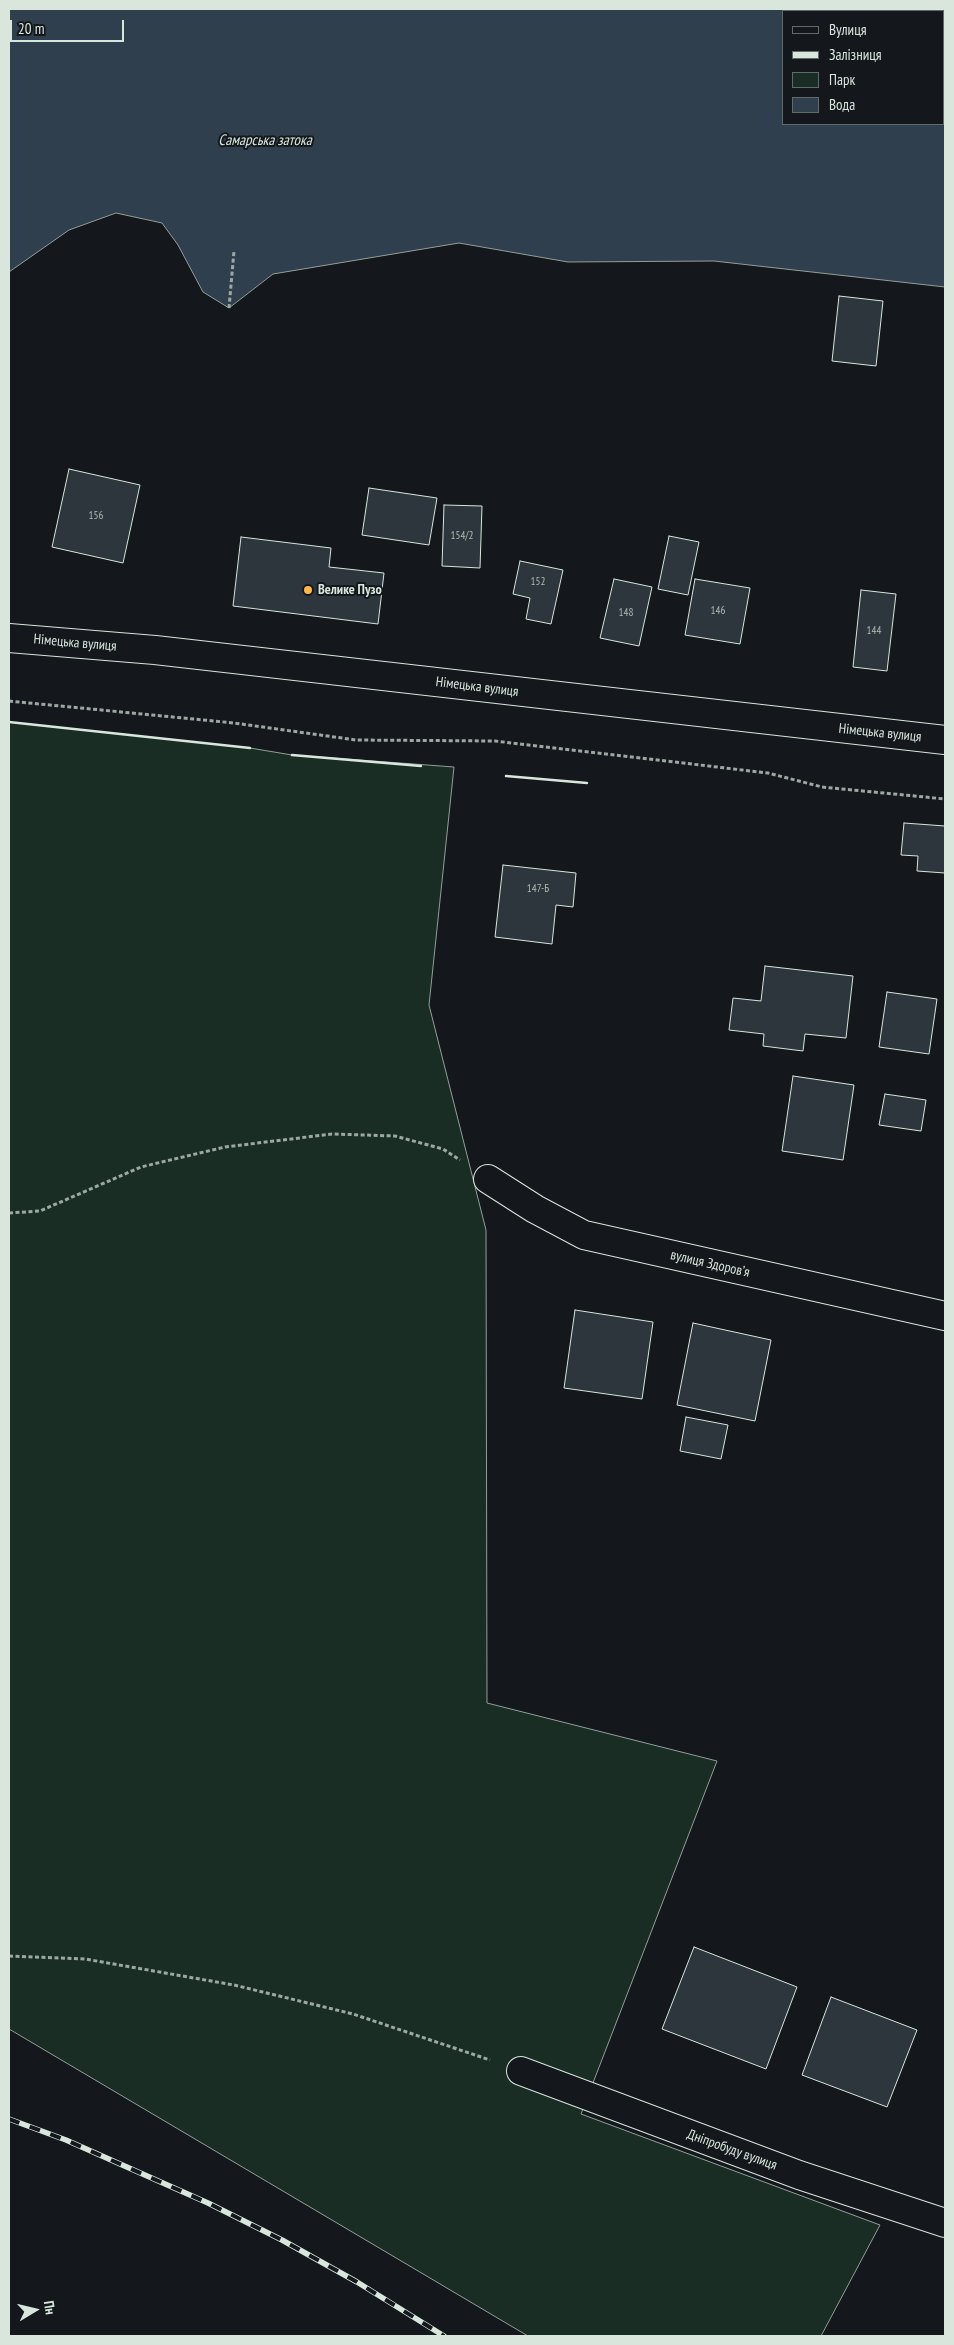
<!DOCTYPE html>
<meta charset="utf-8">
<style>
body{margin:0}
#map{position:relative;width:954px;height:2345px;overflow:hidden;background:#14181c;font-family:"PT Sans Narrow",sans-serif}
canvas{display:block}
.frame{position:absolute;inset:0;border:10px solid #d8e6dc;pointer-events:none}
.legend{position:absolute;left:782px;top:10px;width:162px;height:115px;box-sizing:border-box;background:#14181c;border:1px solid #626a69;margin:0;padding:6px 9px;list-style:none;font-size:15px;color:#d8e6dc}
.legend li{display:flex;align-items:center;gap:10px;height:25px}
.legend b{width:25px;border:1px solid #626a69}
.north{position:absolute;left:10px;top:2285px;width:50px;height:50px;-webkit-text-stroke:4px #14181c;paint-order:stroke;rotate:81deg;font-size:14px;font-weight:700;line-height:20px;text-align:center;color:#d8e6dc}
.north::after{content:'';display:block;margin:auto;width:18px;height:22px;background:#d8e6dc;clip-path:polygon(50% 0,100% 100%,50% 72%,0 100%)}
.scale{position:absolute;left:10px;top:20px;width:114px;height:22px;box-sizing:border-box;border:2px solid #d8e6dc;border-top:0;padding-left:6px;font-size:15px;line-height:18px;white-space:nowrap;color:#d8e6dc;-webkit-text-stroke:4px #14181c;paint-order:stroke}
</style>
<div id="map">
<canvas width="954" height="2345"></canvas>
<div class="frame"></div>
<ul class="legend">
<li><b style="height:6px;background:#14181c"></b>Вулиця</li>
<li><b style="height:6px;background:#d8e6dc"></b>Залізниця</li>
<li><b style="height:14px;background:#1a2d24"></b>Парк</li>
<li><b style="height:14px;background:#2f3f4d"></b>Вода</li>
</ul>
<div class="north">Пн</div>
<div class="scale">20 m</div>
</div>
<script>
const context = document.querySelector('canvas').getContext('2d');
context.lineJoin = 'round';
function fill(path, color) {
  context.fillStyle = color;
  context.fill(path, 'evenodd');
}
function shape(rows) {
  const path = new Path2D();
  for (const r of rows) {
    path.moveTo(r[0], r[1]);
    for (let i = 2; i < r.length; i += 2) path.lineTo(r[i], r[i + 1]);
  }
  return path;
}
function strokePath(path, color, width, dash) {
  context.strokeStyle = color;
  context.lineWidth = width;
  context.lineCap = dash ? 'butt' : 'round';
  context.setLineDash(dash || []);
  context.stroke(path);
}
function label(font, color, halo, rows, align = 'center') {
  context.font = font + ' "PT Sans Narrow",sans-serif';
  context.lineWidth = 4;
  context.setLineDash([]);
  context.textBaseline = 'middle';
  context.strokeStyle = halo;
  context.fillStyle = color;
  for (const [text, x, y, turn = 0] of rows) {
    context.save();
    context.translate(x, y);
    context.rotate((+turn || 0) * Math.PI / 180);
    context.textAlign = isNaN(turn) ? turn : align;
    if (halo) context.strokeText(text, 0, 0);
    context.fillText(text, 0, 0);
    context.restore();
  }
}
const green = shape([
 [9,722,250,748,292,755,454,767,429,1005,486,1230,487,1703,717,1761,581,2114,880,2225,821,2336,528,2336,9,2029,9,722]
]);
fill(green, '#1a2d24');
strokePath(green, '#939e99', 1);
const water = shape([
 [9,9,945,9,945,287,714,261,568,262,459,243,273,274,229,308,203,292,178,245,162,223,116,213,69,230,9,272,9,9],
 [783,11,943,11,943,124,783,124,783,11]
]);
fill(water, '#2f3f4d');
strokePath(water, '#939e99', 1);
const building = shape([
 [839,296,883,301,876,366,832,361,839,296],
 [69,469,140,485,123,563,52,547,69,469],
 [369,488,437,498,429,545,362,535,369,488],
 [444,505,482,506,480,568,442,566,444,505],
 [669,536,699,542,688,595,658,589,669,536],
 [241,537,331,548,329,567,384,573,378,624,233,606,241,537],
 [520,561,563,570,551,624,526,619,530,598,513,594,520,561],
 [614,579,652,587,639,646,600,638,614,579],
 [695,579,750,588,740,644,685,635,695,579],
 [861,590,896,594,887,671,853,667,861,590],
 [904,823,945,826,945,873,917,871,918,856,901,855,904,823],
 [503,865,576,873,573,907,556,905,552,944,495,937,503,865],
 [765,966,853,976,846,1038,805,1034,803,1051,763,1046,764,1034,729,1030,733,998,761,1001,765,966],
 [887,992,937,999,929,1054,879,1047,887,992],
 [793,1076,854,1085,843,1160,782,1151,793,1076],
 [885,1094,926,1100,921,1131,879,1125,885,1094],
 [575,1310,653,1322,642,1399,564,1388,575,1310],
 [693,1323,771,1340,755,1421,677,1405,693,1323],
 [686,1417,728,1425,721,1459,680,1451,686,1417],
 [694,1947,797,1987,766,2069,662,2029,694,1947],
 [831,1997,917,2030,887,2107,802,2075,831,1997]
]);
fill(building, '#2c363c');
strokePath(building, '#d8e6dc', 1);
const street = shape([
 [488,1179,535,1209,584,1235,945,1316],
 [521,2071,799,2175,945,2223]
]);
const secondary = shape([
 [9,638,155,650,945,740]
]);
strokePath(street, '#d8e6dc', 30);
strokePath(secondary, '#d8e6dc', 30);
strokePath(shape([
 [229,308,234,251],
 [9,701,234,723,356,740,495,741,768,773,822,787,945,799],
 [9,1213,40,1211,141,1167,225,1147,332,1134,395,1136,443,1149,460,1160],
 [9,1956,85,1959,234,1985,353,2014,490,2060]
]), '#9da8a2', 3, [4, 2.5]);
strokePath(street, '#14181c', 28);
strokePath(secondary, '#14181c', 28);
const rail = shape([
 [9,2119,66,2140,208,2203,282,2240,357,2282,444,2336]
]);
strokePath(rail, '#d8e6dc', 5.5);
strokePath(rail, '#14181c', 4, [11]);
strokePath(shape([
 [9,722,250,748],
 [292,755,421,766],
 [506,776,587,783]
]), '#d8e6dc', 2.5);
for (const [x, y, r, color] of [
 [308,590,5,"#ffb74d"]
]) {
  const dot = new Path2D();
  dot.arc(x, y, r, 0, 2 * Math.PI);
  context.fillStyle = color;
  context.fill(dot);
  strokePath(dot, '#14181c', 2);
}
label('11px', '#adbab4', null, [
 ["156",96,516],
 ["154/2",462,536],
 ["152",538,582],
 ["146",718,611],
 ["148",626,613],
 ["144",874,631],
 ["147-Б",538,889]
]);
label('bold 14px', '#d8e6dc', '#14181c', [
 ["Велике Пузо",318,590]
], 'left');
label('14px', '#d8e6dc', '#14181c', [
 ["Німецька вулиця",75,643,5],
 ["Німецька вулиця",477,687,7],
 ["Німецька вулиця",880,733,6],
 ["вулиця Здоровʼя",710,1264,13],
 ["Дніпробуду вулиця",732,2150,20]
]);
label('italic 15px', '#d8e6dc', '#14181c', [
 ["Самарська затока",265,141]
]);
</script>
